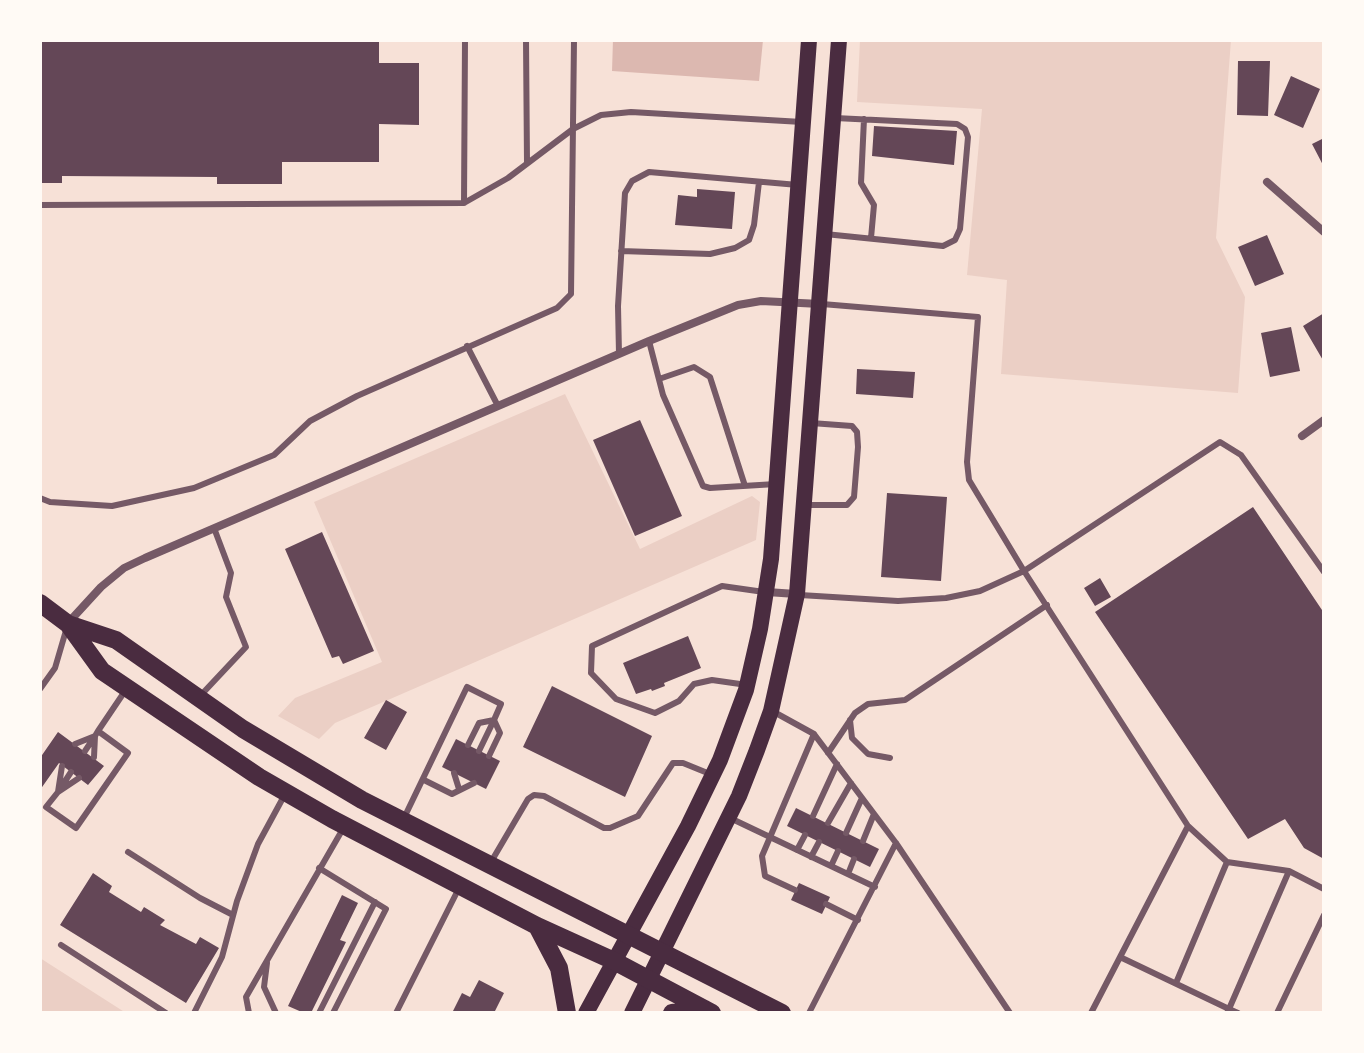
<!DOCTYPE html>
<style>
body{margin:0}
#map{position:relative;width:1364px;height:1053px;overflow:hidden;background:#f7e1d7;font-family:"Alegreya Sans",sans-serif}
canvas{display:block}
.frame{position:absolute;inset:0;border:42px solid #fffaf5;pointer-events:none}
</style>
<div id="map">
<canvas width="1364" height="1053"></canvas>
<div class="frame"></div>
</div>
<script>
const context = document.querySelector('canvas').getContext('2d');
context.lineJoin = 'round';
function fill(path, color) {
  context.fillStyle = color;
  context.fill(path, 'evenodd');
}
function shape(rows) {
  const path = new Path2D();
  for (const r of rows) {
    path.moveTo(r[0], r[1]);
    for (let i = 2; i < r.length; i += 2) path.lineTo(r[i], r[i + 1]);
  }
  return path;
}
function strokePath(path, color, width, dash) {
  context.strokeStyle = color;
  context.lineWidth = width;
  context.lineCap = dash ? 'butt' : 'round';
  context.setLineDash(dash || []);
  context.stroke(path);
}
fill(shape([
 [860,40,1231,40,1216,238,1245,297,1238,393,1001,374,1007,280,967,275,982,109,857,102],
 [565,394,640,549,752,496,760,502,756,540,335,723,319,739,278,716,295,698,382,662,314,502],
 [40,958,126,1013,40,1013]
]), '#ebcfc5');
fill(shape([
 [613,40,763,40,759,81,612,71]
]), '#dcb8b0');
fill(shape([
 [40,40,379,40,379,63,419,63,419,125,379,124,379,162,282,162,282,184,217,184,217,177,62,176,62,183,40,183],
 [1238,61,1270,61,1268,116,1237,115],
 [1291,76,1320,89,1303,128,1274,115],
 [874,126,957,131,954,165,872,156],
 [1324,138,1324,167,1312,144],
 [697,189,735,192,732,229,675,225,678,195,697,197],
 [1267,235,1284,274,1255,286,1238,247],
 [1324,313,1324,362,1303,326],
 [1291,327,1300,371,1270,377,1261,333],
 [857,369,915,372,913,398,856,394],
 [640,420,682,516,635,536,593,440],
 [887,493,947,497,941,581,881,577],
 [1253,507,1324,613,1324,859,1304,848,1285,819,1248,839,1095,612],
 [322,532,374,651,343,664,339,656,332,658,285,549],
 [1100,578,1111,597,1095,606,1084,588],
 [688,636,701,668,664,683,665,686,652,691,651,689,636,694,623,663],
 [552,686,652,736,625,797,523,747],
 [386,700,407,712,386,750,364,738],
 [58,732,104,766,88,785,59,763,40,790,40,758],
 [456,739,500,761,486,789,442,767],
 [796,808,879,849,870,867,787,826],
 [93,873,112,886,109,892,141,912,144,907,165,920,160,925,196,944,200,937,219,948,186,1003,60,925],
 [799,883,830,897,822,914,791,900],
 [342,895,358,903,340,940,346,942,311,1013,304,1013,288,1006],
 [479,980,504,993,494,1013,452,1013,462,993,470,997]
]), '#644757');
strokePath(shape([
 [526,40,527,163],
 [864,119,861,183,874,205,871,238],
 [464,203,465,40],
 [40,205,464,203,508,178,573,129,601,115,631,112,802,122],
 [825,234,943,246,955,240,960,229,968,137,965,129,957,124,835,118],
 [621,251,710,254,735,248,749,240,754,225,759,182],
 [822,304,978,317,967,462,969,480,1024,571,1188,826,1091,1013],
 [649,341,663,395,703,486,710,488,776,484],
 [467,346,498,406],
 [619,354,618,306,625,193,632,181,649,172,798,185],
 [659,379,694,367,710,377,745,486],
 [40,498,50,502,112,506,194,488,274,455,310,421,357,396,557,308,571,294,574,40],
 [807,505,847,505,854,497,858,447,857,432,852,426,811,423],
 [800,595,898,601,946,598,980,591,1024,571,1220,442,1241,455,1324,572],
 [747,685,712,680,694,684,679,701,655,713,616,699,591,673,592,646,722,586,764,592],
 [40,689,55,668,67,627],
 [201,695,246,647,226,597,231,573,214,528],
 [774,712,814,734,896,843,1010,1013],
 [850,720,852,738,868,754,890,758],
 [75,744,95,736,98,731],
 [85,751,93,739],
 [479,751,494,720],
 [828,753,855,713,868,704,905,700,1047,605],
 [489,756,500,733,494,720],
 [94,757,95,736],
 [62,766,58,792,46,807,76,828,128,753,98,731,125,691],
 [454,773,459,789],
 [424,780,452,794,474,783],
 [60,789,71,772],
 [58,792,79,778],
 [813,816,837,764],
 [404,818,467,687,501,704,494,720,479,723,468,745],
 [730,818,875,887],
 [828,823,851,783],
 [1188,826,1227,862,1289,871,1324,889],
 [846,833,862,798],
 [863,841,874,814],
 [797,850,805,835],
 [128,852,200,898,233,915],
 [811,857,819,842],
 [491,862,528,799,534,795,544,796,604,828,610,828,638,816,673,763,683,763,710,774],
 [831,866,838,851],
 [319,868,386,909,333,1013],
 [848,874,854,859],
 [795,890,765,876,762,856,814,734],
 [826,904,858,920],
 [61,945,166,1013],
 [1120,957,1229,1009,1227,1013],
 [267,963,264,987,276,1013],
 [1176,983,1227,862],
 [194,1013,222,957,237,901,258,844,284,796],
 [249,1013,246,997,344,827],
 [319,1013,375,902],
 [396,1013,459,888],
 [809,1013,896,843],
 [1238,1013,1229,1009,1289,871],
 [1277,1013,1324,915]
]), '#755966', 6);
strokePath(shape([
 [1267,182,1324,232],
 [1302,436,1324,420],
 [767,592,796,594],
 [68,623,101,587,124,568,145,558,649,341,738,305,761,301,820,304]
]), '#755966', 8);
strokePath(shape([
 [586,1013,688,826,720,760,746,690,760,629,771,559,809,40],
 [632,1013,739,796,757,750,771,711,797,594,839,40]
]), '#4a2c40', 16);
strokePath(shape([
 [40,603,68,624,102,671,259,777,332,819,537,926,614,961,712,1013],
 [68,624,116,640,243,729,362,800,782,1013],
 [537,926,559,968,567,1013],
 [672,1013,705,1009]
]), '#4a2c40', 18);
</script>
